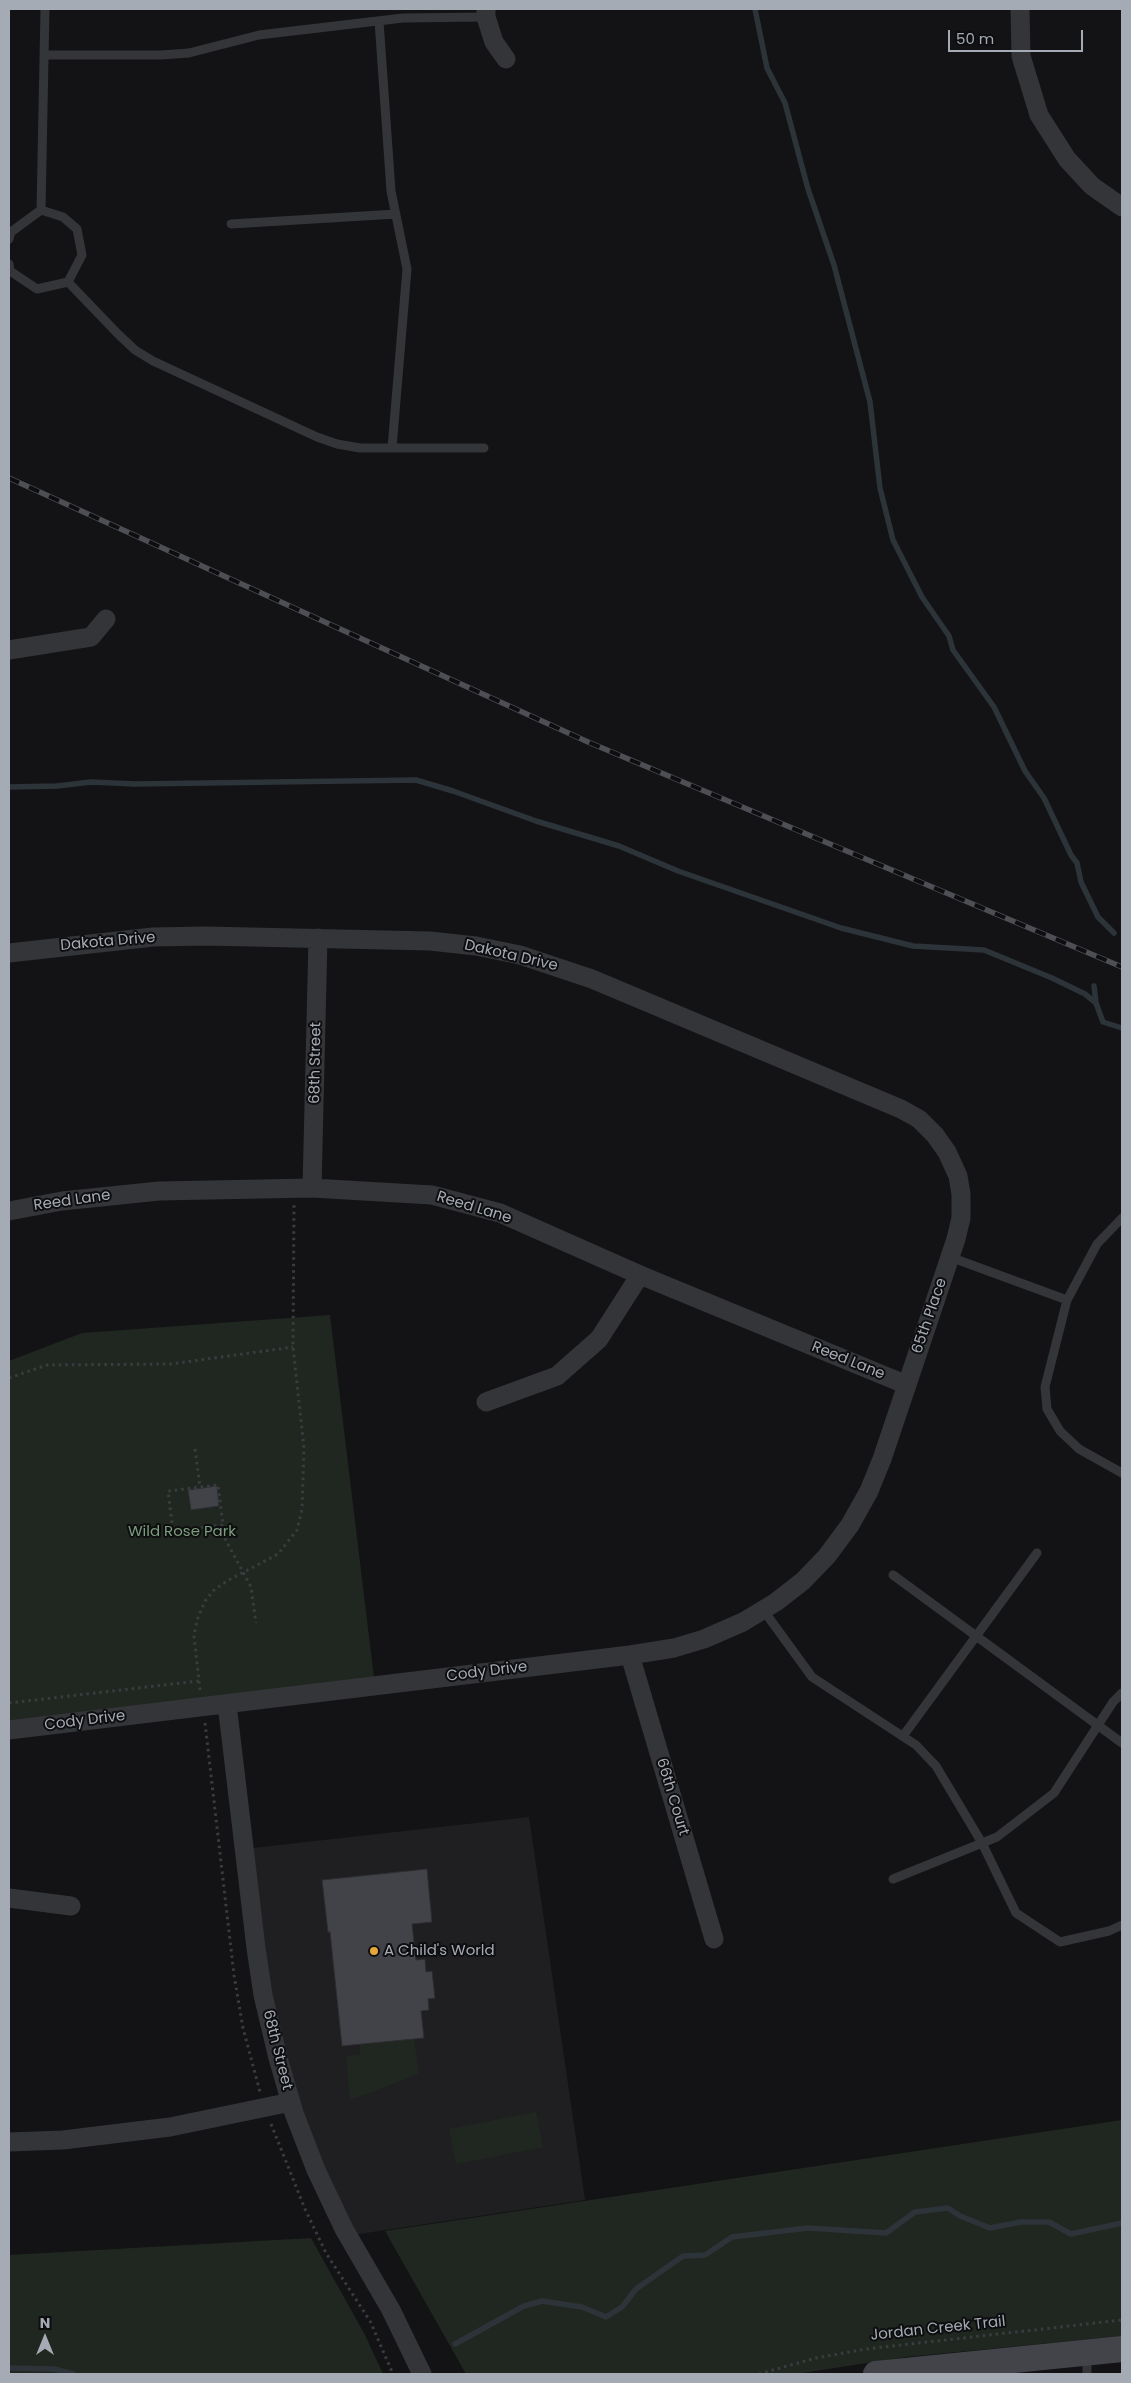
<!DOCTYPE html>
<style>
body{margin:0}
#map{position:relative;width:1131px;height:2383px;overflow:hidden;background:#131315;font-family:Poppins,sans-serif}
canvas{display:block}
.frame{position:absolute;inset:0;border:10px solid #a5abb4;pointer-events:none}
.north{position:absolute;left:20px;top:2313px;width:50px;height:50px;-webkit-text-stroke:4px #0e0e10;paint-order:stroke;rotate:0deg;font-size:14px;font-weight:700;line-height:20px;text-align:center;color:#a5abb4}
.north::after{content:'';display:block;margin:auto;width:18px;height:22px;background:#a5abb4;clip-path:polygon(50% 0,100% 100%,50% 72%,0 100%)}
.scale{position:absolute;left:948px;top:30px;width:135px;height:22px;box-sizing:border-box;border:2px solid #a5abb4;border-top:0;padding-left:6px;font-size:15px;line-height:18px;white-space:nowrap;color:#a5abb4;-webkit-text-stroke:4px #0e0e10;paint-order:stroke}
</style>
<div id="map">
<canvas width="1131" height="2383"></canvas>
<div class="frame"></div>
<div class="north">N</div>
<div class="scale">50 m</div>
</div>
<script>
const context = document.querySelector('canvas').getContext('2d');
context.lineJoin = 'round';
function fill(path, color) {
  context.fillStyle = color;
  context.fill(path, 'evenodd');
}
function shape(rows) {
  const path = new Path2D();
  for (const r of rows) {
    path.moveTo(r[0], r[1]);
    for (let i = 2; i < r.length; i += 2) path.lineTo(r[i], r[i + 1]);
  }
  return path;
}
function strokePath(path, color, width, dash) {
  context.strokeStyle = color;
  context.lineWidth = width;
  context.lineCap = dash ? 'butt' : 'round';
  context.setLineDash(dash || []);
  context.stroke(path);
}
function label(font, color, halo, rows, align = 'center') {
  context.font = font + ' Poppins,sans-serif';
  context.lineWidth = 4;
  context.setLineDash([]);
  context.textBaseline = 'middle';
  context.strokeStyle = halo;
  context.fillStyle = color;
  for (const [text, x, y, turn = 0] of rows) {
    context.save();
    context.translate(x, y);
    context.rotate((+turn || 0) * Math.PI / 180);
    context.textAlign = isNaN(turn) ? turn : align;
    if (halo) context.strokeText(text, 0, 0);
    context.fillText(text, 0, 0);
    context.restore();
  }
}
fill(shape([
 [529,1817,585,2200,346,2236,294,2113,244,1849]
]), '#1f1f22');
fill(shape([
 [330,1315,375,1686,9,1730,9,1361,82,1333],
 [414,2039,419,2074,350,2100,346,2056,360,2055,360,2045],
 [536,2112,543,2147,456,2164,449,2129],
 [1122,2120,1122,2336,906,2357,796,2374,466,2374,385,2231],
 [311,2238,365,2335,383,2374,9,2374,9,2255]
]), '#202720');
strokePath(shape([
 [755,9,767,68,785,103,808,189,834,265,870,402,880,488,893,540,922,597,949,636,953,650,994,707,1025,771,1044,798,1071,855,1077,863,1081,882,1098,917,1114,933],
 [9,787,57,786,91,782,135,784,416,780,453,791,536,821,619,846,678,871,841,928,913,946,984,950,1052,978,1085,994,1096,1003],
 [1094,986,1096,1003,1103,1022,1122,1028],
 [455,2344,524,2306,542,2301,582,2307,606,2317,622,2307,636,2289,683,2256,705,2255,732,2237,808,2228,886,2233,915,2212,948,2208,960,2216,990,2228,1021,2222,1049,2222,1071,2234,1122,2223],
 [9,2368,54,2369,73,2374]
]), '#2c343a', 5.5);
const building = shape([
 [217,1486,219,1506,191,1510,188,1490,217,1486],
 [427,1869,432,1922,412,1924,416,1960,425,1959,426,1972,432,1971,435,1998,428,1999,429,2010,421,2011,424,2038,342,2046,330,1932,328,1932,322,1880,427,1869]
]);
fill(building, '#424348');
strokePath(building, '#2d2d31', 1);
strokePath(shape([
 [9,1378,47,1365,171,1364,293,1347],
 [195,1449,200,1487],
 [223,1525,173,1531,168,1491,218,1485,223,1525,223,1535,251,1587,256,1623],
 [200,1690,194,1636,197,1620,205,1601,214,1590,227,1581,278,1554,297,1530,302,1509,304,1448,293,1347,294,1205],
 [9,1703,199,1681],
 [205,1723,234,1975,243,2028,260,2092],
 [271,2124,305,2209,326,2253,370,2321,393,2374],
 [759,2374,816,2358,866,2349,1122,2320]
]), '#3a3c40', 3, [2.5, 4]);
strokePath(shape([
 [379,21,391,191,407,269,392,448],
 [45,55,161,55,189,53,259,35,403,18,486,17],
 [41,210,63,217,77,229,82,255,68,282],
 [231,224,396,214],
 [9,239,11,232,41,210,45,9],
 [9,264,10,271,37,289,68,282,118,334,135,350,153,361,317,437,337,444,360,448,484,448],
 [950,1257,1067,1300,1097,1244,1122,1218],
 [1067,1300,1045,1387,1047,1409,1060,1431,1079,1449,1122,1473],
 [893,1575,1122,1743],
 [764,1611,812,1677,916,1745,936,1766,982,1843,1016,1913,1060,1942,1109,1931,1122,1925],
 [903,1736,1037,1553],
 [893,1879,997,1837,1054,1793,1113,1702,1122,1693],
 [1087,2356,1087,2374]
]), '#343539', 9);
strokePath(shape([
 [486,9,486,17,494,42,506,59],
 [1020,9,1021,56,1039,115,1067,159,1092,186,1122,207],
 [9,650,91,637,106,619],
 [9,953,153,937,206,936,430,941,476,946,520,955,592,979,901,1109,919,1119,935,1135,947,1152,958,1176,961,1194,961,1218,956,1239,882,1459,869,1491,850,1525,827,1556,803,1581,776,1602,743,1622,704,1639,674,1648,630,1655,9,1730],
 [312,1188,318,938],
 [9,1211,62,1201,159,1191,312,1188,432,1195,500,1213,640,1275,907,1385],
 [486,1402,557,1376,599,1339,640,1275],
 [630,1655,714,1939],
 [227,1704,256,1948,263,1995,278,2058,294,2113,316,2170,344,2229,391,2310,422,2374],
 [9,1898,71,1906],
 [9,2142,63,2140,170,2127,291,2102]
]), '#343539', 19);
strokePath(shape([
 [876,2374,1122,2349]
]), '#424449', 26);
const rail = shape([
 [9,478,588,742,1122,967]
]);
strokePath(rail, '#4d4f54', 5.5);
strokePath(rail, '#0e0e10', 4, [11]);
for (const [x, y, r, color] of [
 [374,1951,5,"#e7a639"]
]) {
  const dot = new Path2D();
  dot.arc(x, y, r, 0, 2 * Math.PI);
  context.fillStyle = color;
  context.fill(dot);
  strokePath(dot, '#0e0e10', 2);
}
label('15px', '#a5abb4', '#0e0e10', [
 ["Dakota Drive",108,942,-5],
 ["Dakota Drive",511,956,13],
 ["68th Street",316,1063,-89],
 ["Reed Lane",72,1201,-8],
 ["Reed Lane",474,1208,17],
 ["65th Place",930,1316,-71],
 ["Reed Lane",848,1361,22],
 ["Cody Drive",487,1672,-7],
 ["Cody Drive",85,1721,-7],
 ["66th Court",672,1797,73],
 ["68th Street",277,2050,76],
 ["Jordan Creek Trail",938,2329,-6]
]);
label('15px', '#7d9e7e', '#0e0e10', [
 ["Wild Rose Park",182,1532]
]);
label('15px', '#a5abb4', '#0e0e10', [
 ["A Child's World",384,1951]
], 'left');
</script>
